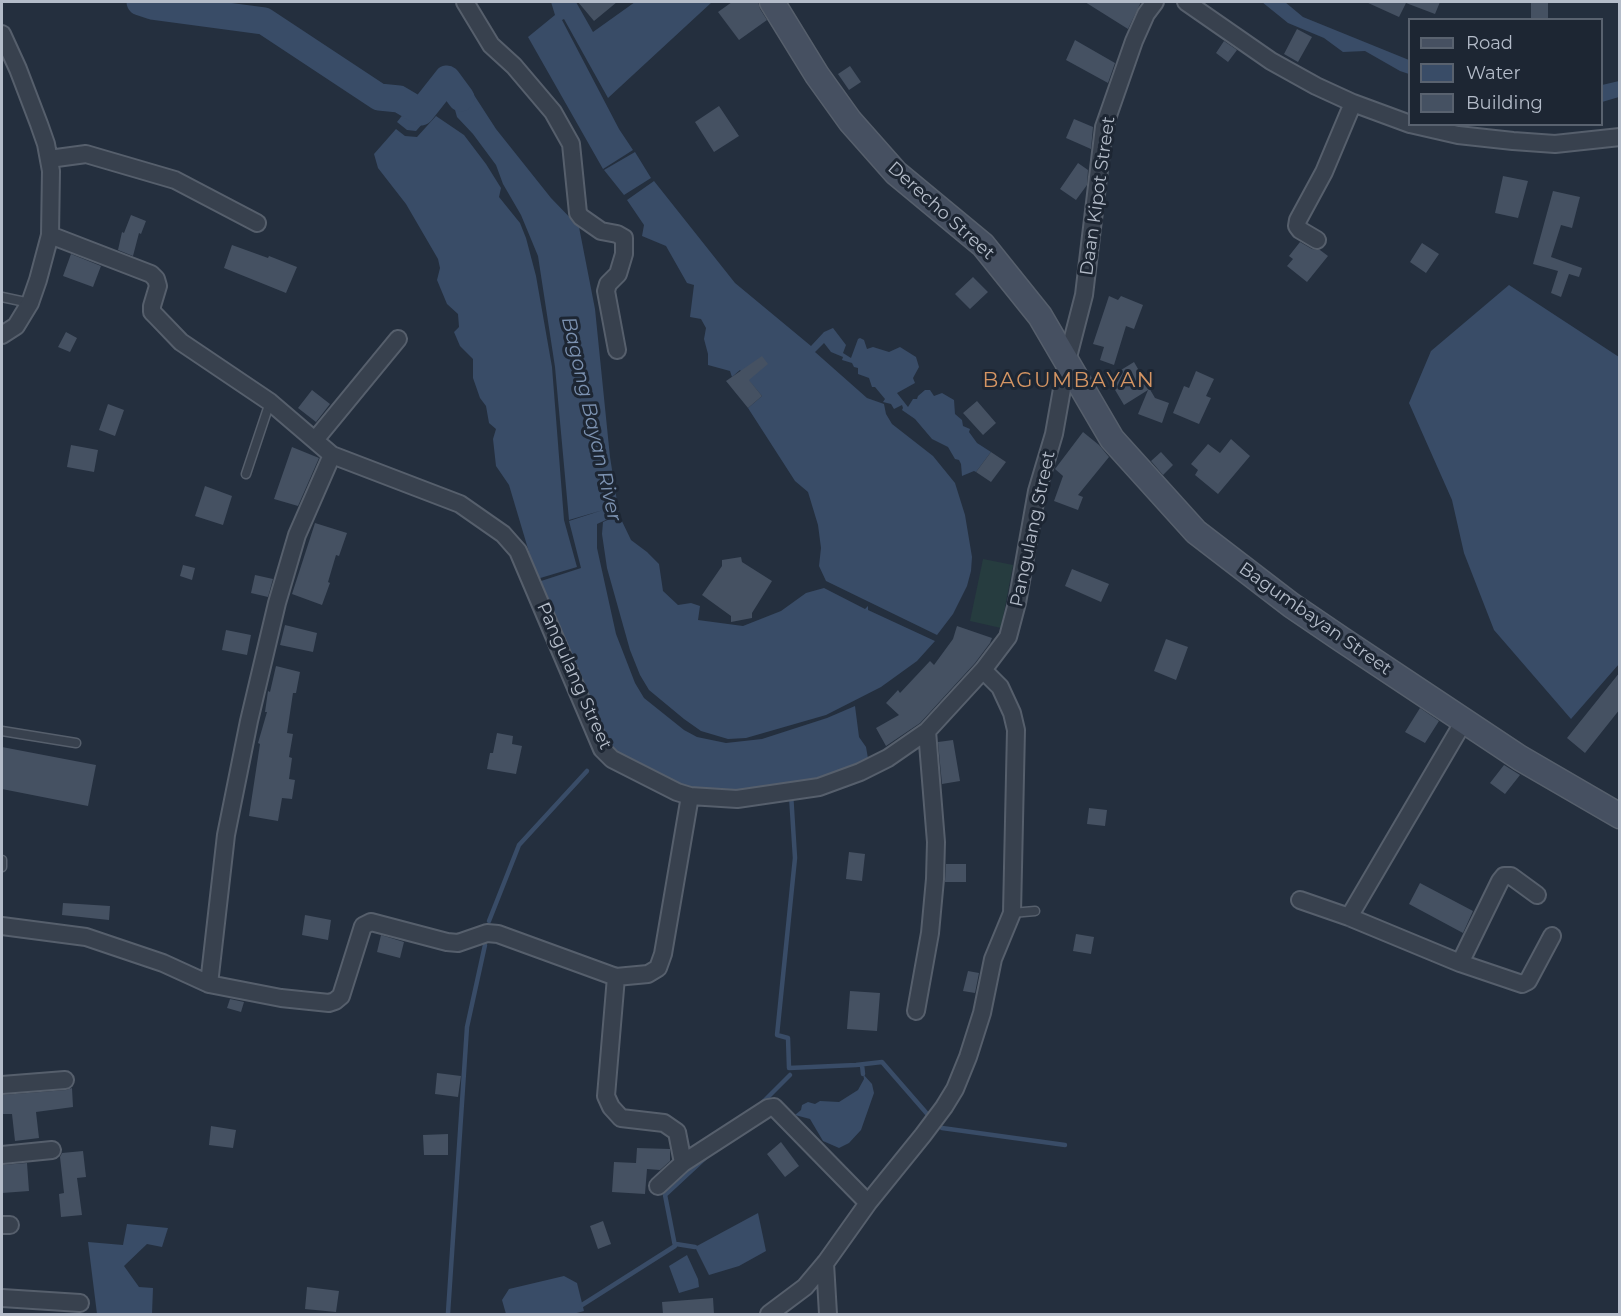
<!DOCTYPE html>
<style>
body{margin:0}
#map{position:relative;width:1621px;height:1316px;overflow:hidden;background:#242f3e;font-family:Montserrat,sans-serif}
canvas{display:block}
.frame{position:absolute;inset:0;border:3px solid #b4bcc9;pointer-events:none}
.legend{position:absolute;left:1408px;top:18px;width:195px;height:108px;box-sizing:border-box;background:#1d2633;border:2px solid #59626f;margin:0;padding:8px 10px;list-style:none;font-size:18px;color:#b4bcc9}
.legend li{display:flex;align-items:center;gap:12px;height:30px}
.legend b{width:30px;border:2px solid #59626f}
</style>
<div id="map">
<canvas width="1621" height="1316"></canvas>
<div class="frame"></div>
<ul class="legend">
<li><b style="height:8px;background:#465061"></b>Road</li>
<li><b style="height:16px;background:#394c67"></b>Water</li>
<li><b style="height:16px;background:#455162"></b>Building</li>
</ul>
</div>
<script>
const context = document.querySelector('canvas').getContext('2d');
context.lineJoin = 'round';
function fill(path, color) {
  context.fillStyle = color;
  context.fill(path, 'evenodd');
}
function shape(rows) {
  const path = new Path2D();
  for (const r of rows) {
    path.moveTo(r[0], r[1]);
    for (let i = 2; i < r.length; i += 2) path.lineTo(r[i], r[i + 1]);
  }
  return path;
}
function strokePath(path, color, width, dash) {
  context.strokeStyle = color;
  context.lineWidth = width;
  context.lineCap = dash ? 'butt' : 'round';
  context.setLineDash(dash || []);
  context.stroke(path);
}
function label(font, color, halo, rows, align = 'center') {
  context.font = font + ' Montserrat,sans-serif';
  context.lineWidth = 6;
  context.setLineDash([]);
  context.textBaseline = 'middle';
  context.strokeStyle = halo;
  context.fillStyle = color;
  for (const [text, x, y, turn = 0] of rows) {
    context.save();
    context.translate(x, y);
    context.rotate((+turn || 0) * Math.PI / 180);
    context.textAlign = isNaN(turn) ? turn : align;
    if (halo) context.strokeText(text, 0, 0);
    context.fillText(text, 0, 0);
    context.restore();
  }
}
fill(shape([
 [983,559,1013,565,1001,628,970,621]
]), '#263c3f');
fill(shape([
 [551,2,576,2,593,32,635,2,712,2,608,98,564,19,562,20,619,129,633,150,603,169,528,37,555,15],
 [1262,2,1285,2,1303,17,1409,60,1409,74,1400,71,1365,51,1343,52,1324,38,1288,23],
 [445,74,460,91,474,95,496,129,551,198,579,227,595,309,610,457,619,514,597,524,597,548,616,634,635,683,644,698,684,730,697,737,726,743,762,739,827,718,855,706,859,737,866,747,869,764,808,780,731,794,675,785,606,751,538,582,581,568,569,521,603,510,569,520,555,367,538,256,521,215,503,184,496,165,473,134,457,117,449,88,439,90,434,80],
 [1619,81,1619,97,1602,102,1602,85],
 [415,99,430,102,432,113,416,131,407,130,397,122],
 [436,116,464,135,486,164,501,188,499,197,520,223,526,238,536,276,552,367,564,520,577,567,537,579,509,485,496,466,493,439,496,429,489,423,486,406,480,398,473,378,473,359,460,346,454,332,459,327,458,314,447,304,437,280,440,268,438,259,406,204,378,168,374,154,396,129,405,136,417,137],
 [635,152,651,178,624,195,604,170],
 [654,181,735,283,811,346,824,332,833,328,846,345,843,353,851,358,858,339,860,338,864,340,867,349,873,347,889,352,900,347,916,357,919,367,913,378,915,383,897,393,908,407,913,399,917,399,918,396,925,390,930,390,934,396,942,393,954,400,955,414,962,420,963,426,970,429,969,432,977,443,991,452,976,472,974,471,962,476,961,464,959,460,955,459,948,447,932,439,915,419,902,410,903,408,902,405,894,409,891,404,883,402,885,399,875,387,872,387,869,378,858,374,858,368,854,367,852,363,842,360,843,357,831,352,824,343,815,352,867,398,884,404,886,414,892,424,933,456,955,483,965,515,972,557,971,571,967,586,953,614,937,635,826,581,819,566,821,548,818,525,808,492,795,481,748,408,762,396,740,370,732,377,730,371,708,365,708,354,704,339,706,328,701,319,690,317,694,285,687,283,666,246,642,236,644,225,627,200],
 [1509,285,1619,357,1619,664,1571,719,1494,630,1464,553,1452,500,1409,403,1431,351],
 [619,515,631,540,647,552,659,564,663,591,678,605,691,603,700,606,698,620,743,626,781,611,806,593,824,588,865,609,868,606,868,610,935,641,917,661,881,687,826,715,746,738,728,739,701,731,684,719,649,690,640,675,630,650,607,568,602,534,603,522],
 [863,1074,872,1084,874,1093,861,1130,849,1143,839,1148,823,1141,810,1119,795,1115,801,1110,802,1105,808,1102,815,1104,820,1101,839,1102,858,1090,864,1079],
 [758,1213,766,1251,739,1266,709,1275,695,1247],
 [127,1224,168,1228,162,1247,147,1244,124,1266,139,1287,153,1288,152,1314,97,1314,88,1242,123,1245],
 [687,1255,698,1279,699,1287,679,1293,669,1266],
 [564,1276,577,1283,584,1311,573,1314,506,1314,502,1300,509,1289]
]), '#394c67');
strokePath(shape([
 [791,794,795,858,777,1035,788,1038,789,1068,856,1065,882,1062,929,1116],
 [489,921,519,845,587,771],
 [862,1065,863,1074],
 [760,1105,790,1075],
 [942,1128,1065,1145],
 [676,1244,695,1247],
 [582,1305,675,1246,665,1195,707,1156],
 [448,1313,467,1027,485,945]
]), '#394c67', 4.5);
strokePath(shape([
 [140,2,152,6,264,21,379,97,399,99,421,112,447,79,461,98]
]), '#394c67', 27);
fill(shape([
 [578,2,617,2,594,21],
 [732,2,758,2,760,9,767,20,739,40,718,12],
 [1085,2,1141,2,1128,29],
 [1366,2,1440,2,1435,14,1406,3,1399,17],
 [1531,2,1548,2,1548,20,1531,20],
 [1297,29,1312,37,1298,62,1284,54],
 [1075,40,1115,63,1108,83,1066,60],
 [1224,41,1237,50,1228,62,1216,53],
 [850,66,861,82,849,90,838,74],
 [719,106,739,136,714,152,695,122],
 [1074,119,1093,127,1091,149,1066,138],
 [1078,163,1088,170,1087,185,1076,200,1060,189],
 [1503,176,1528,181,1518,218,1495,213],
 [1553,191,1580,197,1572,228,1561,225,1551,257,1582,268,1579,277,1569,274,1561,297,1551,293,1558,271,1533,264],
 [131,215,146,221,141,234,139,233,133,256,118,250,122,232,124,233],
 [1300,242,1312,249,1320,250,1328,256,1307,282,1287,266,1293,259,1289,256],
 [1422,243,1439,254,1426,273,1410,262],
 [232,245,268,258,269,256,297,267,286,293,224,268],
 [71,254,101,266,93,287,63,276],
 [973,277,988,292,970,309,955,294],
 [1109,296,1118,300,1121,296,1143,305,1134,329,1126,326,1114,365,1100,360,1104,347,1093,344],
 [66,332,77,338,70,352,58,347],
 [762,356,768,364,749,380,762,396,748,408,726,381],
 [1134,362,1155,398,1169,403,1162,423,1138,414,1148,390,1124,405,1108,378],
 [1196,371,1214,379,1206,396,1211,398,1199,424,1173,413,1184,386,1189,388],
 [312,390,330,404,316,422,298,408],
 [977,401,996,423,983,435,963,413],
 [108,404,124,410,115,436,99,430],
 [1083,432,1099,445,1109,457,1078,495,1083,497,1078,510,1054,501,1063,476,1055,469],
 [1231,439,1250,456,1218,494,1195,475,1198,470,1191,464,1208,444,1220,453],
 [71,445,98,450,94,472,67,467],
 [292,447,319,458,298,506,274,499],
 [991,452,1006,462,991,482,976,472],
 [1161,452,1173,465,1163,475,1151,461],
 [205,486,232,496,223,525,195,516],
 [315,523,347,533,339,556,336,555,328,582,330,583,322,605,292,594],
 [741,557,742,562,772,581,752,613,752,618,731,622,731,616,702,595,722,566,722,560],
 [183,565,195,568,192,580,180,576],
 [1072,569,1109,584,1101,602,1065,586],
 [255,575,273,579,268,597,251,593],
 [285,625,317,633,313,652,280,645],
 [957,626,992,638,990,643,975,663,920,723,886,746,876,728,899,715,886,703,898,690,900,693,930,661,934,665,953,639],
 [226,630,251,635,247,655,222,650],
 [1166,639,1188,647,1176,680,1154,671],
 [276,666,300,672,296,693,293,693,287,733,293,734,289,757,292,758,289,779,295,780,292,799,282,798,278,821,249,816,260,744,258,743,267,712,265,712,268,691,270,692],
 [1620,672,1620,709,1585,753,1567,738],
 [1420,708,1439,721,1425,743,1405,732],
 [497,733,513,736,512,744,522,746,516,774,487,769,490,753,493,753],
 [953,740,960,781,942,784,938,742],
 [2,747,96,765,88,806,2,789],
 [1504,765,1520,775,1505,794,1490,783],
 [1089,808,1107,810,1105,826,1087,824],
 [849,852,865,854,862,881,846,879],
 [946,864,966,864,966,882,945,882],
 [1420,883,1473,911,1463,933,1409,904],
 [63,903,110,906,109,920,62,915],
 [305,915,331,920,328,940,302,935],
 [1076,934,1094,937,1091,954,1073,951],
 [381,935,404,942,400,958,377,952],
 [968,971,979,973,975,993,963,991],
 [850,991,880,993,877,1031,847,1029],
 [230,999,244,1002,241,1012,227,1008],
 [437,1073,461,1076,458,1097,435,1094],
 [72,1088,73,1107,36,1112,39,1138,15,1141,12,1114,2,1114,2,1095,66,1090],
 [211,1126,236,1130,233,1148,209,1145],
 [448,1134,448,1155,424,1155,423,1135],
 [781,1142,799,1166,785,1177,767,1154],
 [637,1148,670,1149,670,1161,660,1170,647,1169,645,1194,612,1192,614,1162,636,1163],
 [83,1151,86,1177,77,1178,82,1215,61,1217,59,1194,64,1193,60,1157,62,1153],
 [27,1163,29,1191,2,1193,2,1165],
 [603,1221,611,1244,598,1249,590,1226],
 [307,1287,339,1291,336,1312,305,1309],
 [713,1298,714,1314,663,1314,662,1302]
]), '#455162');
const service = shape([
 [2,297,30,303],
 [246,474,270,402],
 [2,731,76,743],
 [2,867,2,860],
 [1012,913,1035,911]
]);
const minor = shape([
 [465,2,491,45,514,66,553,112,571,144,578,213,581,217,601,231,617,234,624,238,624,254,618,274,608,284,606,291,617,350],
 [1186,2,1271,61,1316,86,1353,103,1410,124],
 [2,34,18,69,39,124,46,144,51,171,50,235,38,280,30,303,16,326,2,335],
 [1410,124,1458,135,1513,141,1555,144,1620,137],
 [49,159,86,154,175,180,257,223],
 [50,235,151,274,156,279,158,286,152,306,152,312,156,316,181,342,270,402,332,455,460,504,503,534,518,551,602,749,612,759,677,792,690,796,737,799,819,787,860,772,888,758,927,731,983,670,1008,637,1017,603,1037,491,1054,434,1067,361,1084,295,1104,127,1134,41,1146,14,1155,2],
 [1317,240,1300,230,1297,226,1298,220,1324,172,1353,103],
 [315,440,398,339],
 [1300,900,1349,917,1460,963,1522,984,1528,981,1552,936],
 [1349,917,1464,721],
 [2,926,86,937,163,963,209,984,281,998,329,1003,335,1001,341,996,363,926,371,922,447,942,458,943,487,933,498,934,616,977],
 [1460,963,1500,881,1504,876,1511,876,1537,895],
 [209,984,226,835,249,721,277,603,297,535,332,455],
 [916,1011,930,933,935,879,936,842,927,731],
 [2,1085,65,1080],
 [2,1155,52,1150],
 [683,1163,677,1132,664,1123,621,1118,611,1107,606,1096,616,977,648,974,658,968,663,954,690,796],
 [658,1186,683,1163,768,1108,774,1107,868,1203],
 [2,1225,10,1225],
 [825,1263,828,1314],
 [2,1298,80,1303],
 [769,1314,805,1287,826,1262,868,1203,923,1135,944,1107,955,1089,968,1057,982,1013,993,959,1012,913,1016,730,1012,713,1000,687,983,670]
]);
const secondary = shape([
 [772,2,817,75,850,121,896,173,983,245,1040,316,1112,439,1196,532,1291,605,1341,639,1520,758,1620,816]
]);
strokePath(service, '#565f6c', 11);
strokePath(minor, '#565f6c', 20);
strokePath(secondary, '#565f6c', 27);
strokePath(service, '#38414e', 8);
strokePath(minor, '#38414e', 16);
strokePath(secondary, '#465061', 24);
label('18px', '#b4bcc9', '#1d2633', [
 ["Daan Kipot Street",1098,196,-82],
 ["Derecho Street",941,211,42],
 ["Pangulang Street",1033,529,-78],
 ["Bagumbayan Street",1315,619,35],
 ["Pangulang Street",574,676,66]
]);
label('italic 20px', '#7c92b1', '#1d2633', [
 ["Bagong Bayan River",591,419,77]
]);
context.letterSpacing = '1.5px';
label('21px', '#d59563', '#1d2633', [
 ["BAGUMBAYAN",1069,381]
]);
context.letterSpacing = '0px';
</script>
